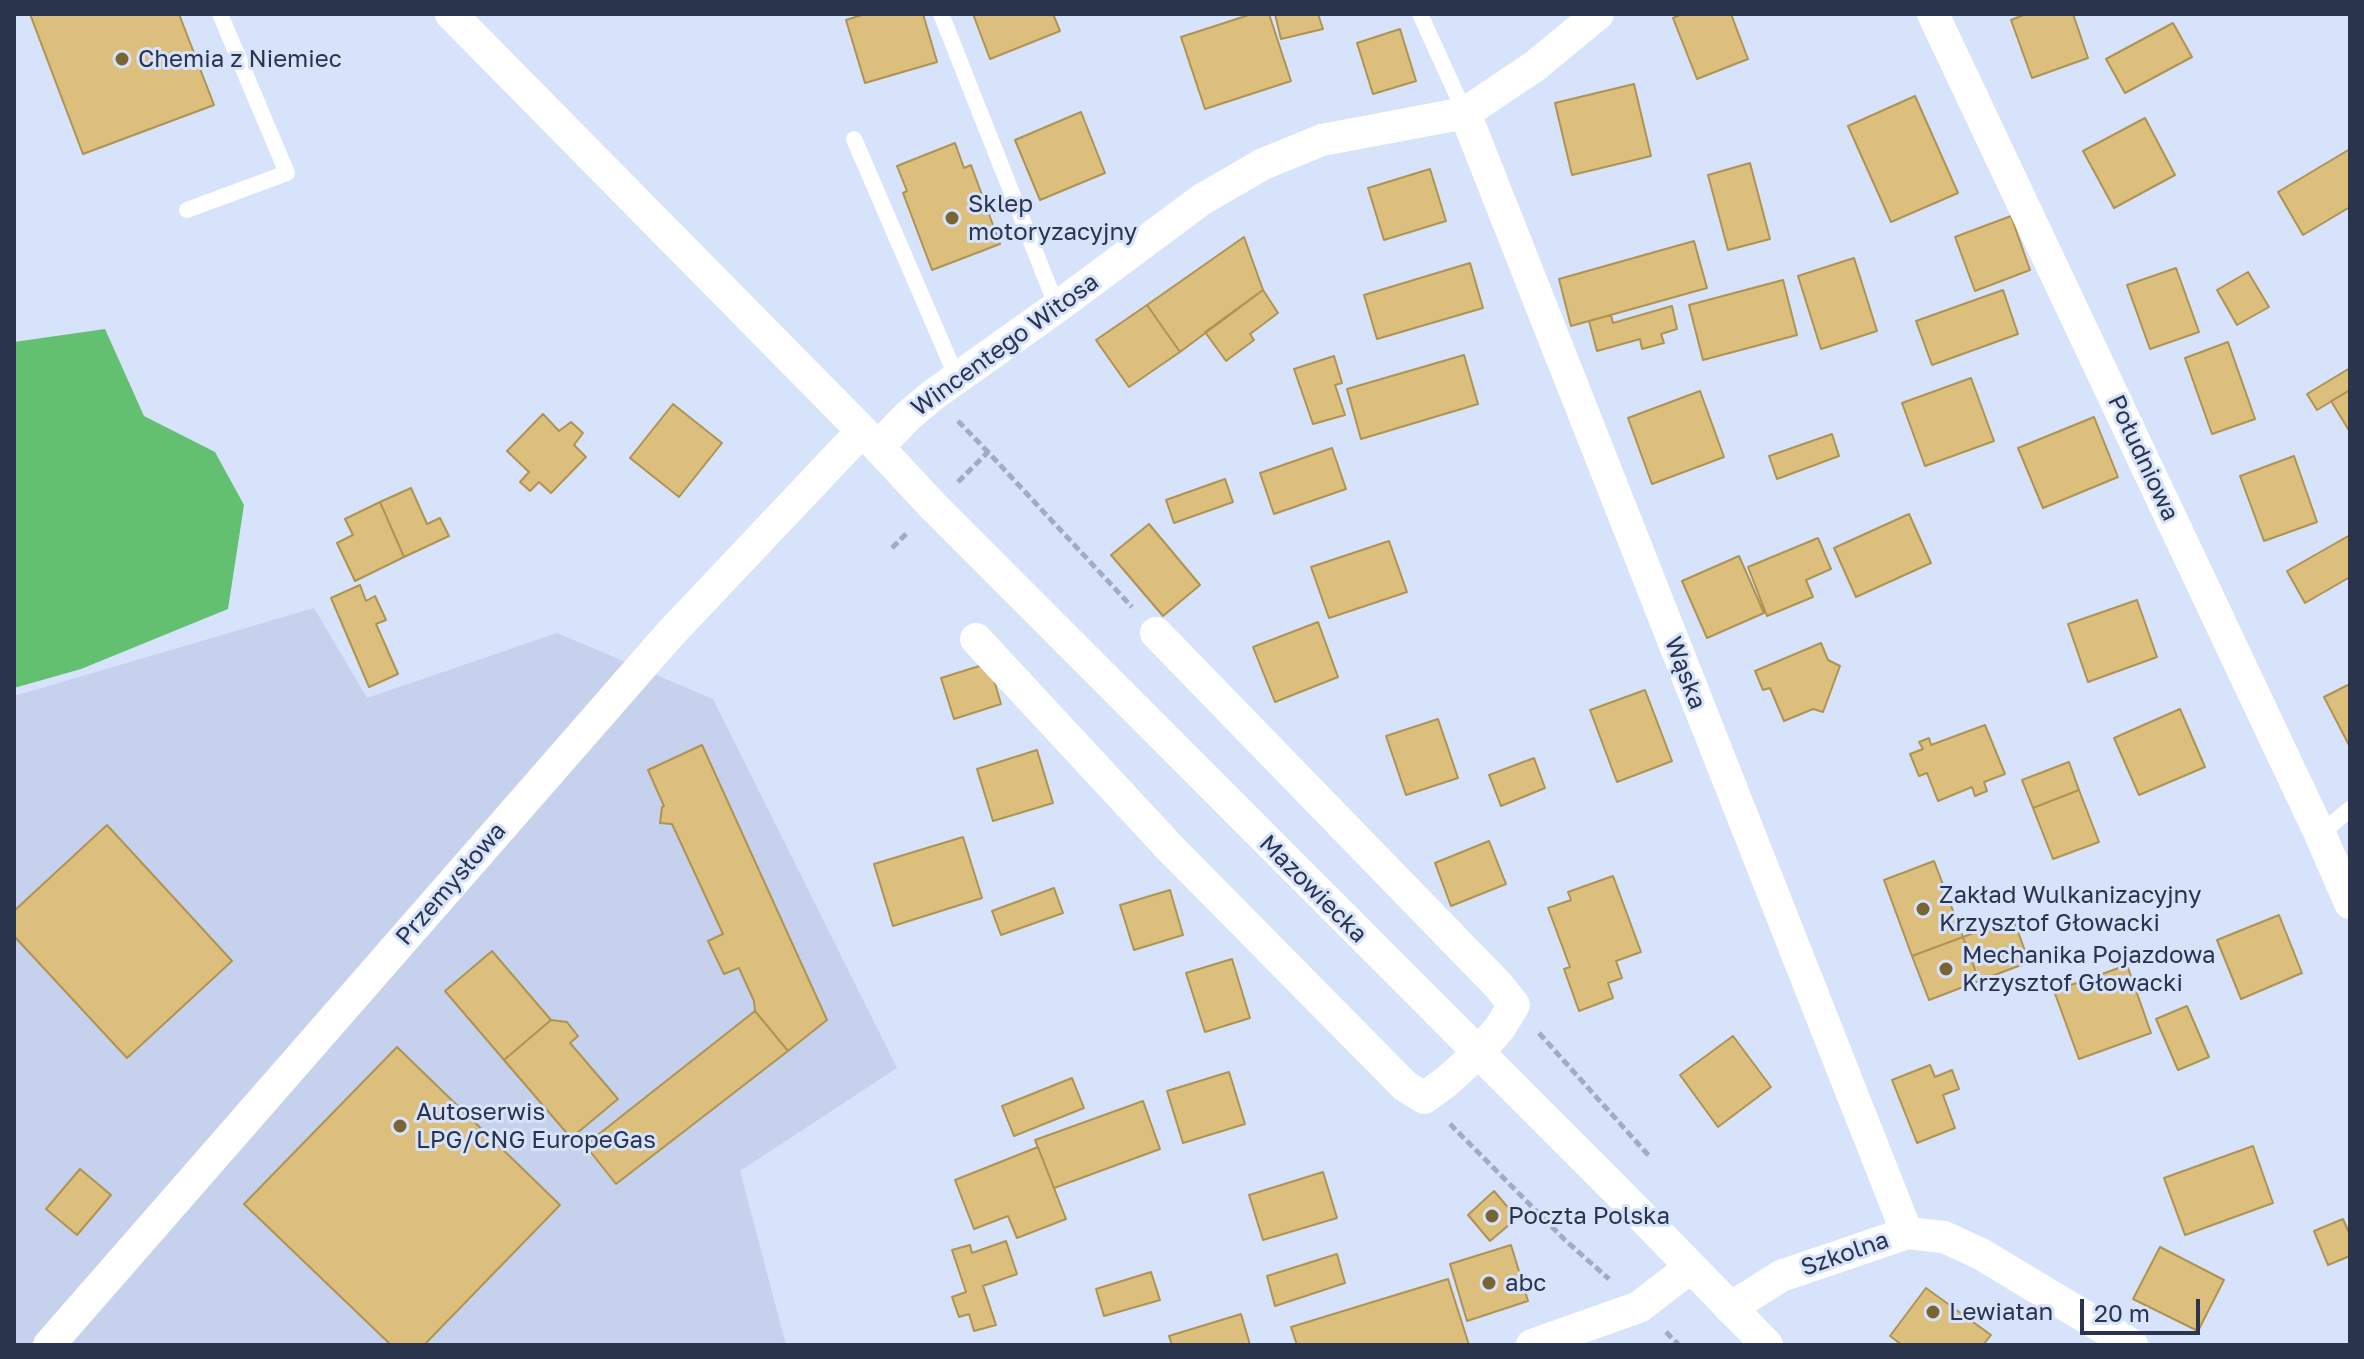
<!DOCTYPE html>
<meta charset="utf-8">
<style>
body{margin:0}
#map{position:relative;width:2364px;height:1359px;overflow:hidden;background:#d7e2fb;font-family:"Golos Text",sans-serif}
canvas{display:block}
.frame{position:absolute;inset:0;border:16px solid #2a344c;pointer-events:none}
.scale{position:absolute;left:2080px;top:1299px;width:120px;height:36px;box-sizing:border-box;border:4px solid #2a344c;border-top:0;padding-left:10px;font-size:24px;line-height:28px;white-space:nowrap;color:#2a344c;-webkit-text-stroke:6px #d7e2fb;paint-order:stroke}
</style>
<div id="map">
<canvas width="2364" height="1359"></canvas>
<div class="frame"></div>
<div class="scale">20 m</div>
</div>
<script>
const context = document.querySelector('canvas').getContext('2d');
context.lineJoin = 'round';
function fill(path, color) {
  context.fillStyle = color;
  context.fill(path, 'evenodd');
}
function shape(rows) {
  const path = new Path2D();
  for (const r of rows) {
    path.moveTo(r[0], r[1]);
    for (let i = 2; i < r.length; i += 2) path.lineTo(r[i], r[i + 1]);
  }
  return path;
}
function strokePath(path, color, width, dash) {
  context.strokeStyle = color;
  context.lineWidth = width;
  context.lineCap = dash ? 'butt' : 'round';
  context.setLineDash(dash || []);
  context.stroke(path);
}
function label(font, color, halo, rows, align = 'center') {
  context.font = font + ' "Golos Text",sans-serif';
  context.lineWidth = 6;
  context.setLineDash([]);
  context.textBaseline = 'middle';
  context.strokeStyle = halo;
  context.fillStyle = color;
  for (const [text, x, y, turn = 0] of rows) {
    context.save();
    context.translate(x, y);
    context.rotate((+turn || 0) * Math.PI / 180);
    context.textAlign = isNaN(turn) ? turn : align;
    if (halo) context.strokeText(text, 0, 0);
    context.fillText(text, 0, 0);
    context.restore();
  }
}
fill(shape([
 [314,608,367,698,557,633,713,699,897,1068,740,1171,786,1345,14,1345,14,696]
]), '#c6d1ed');
fill(shape([
 [105,329,144,416,215,452,244,505,228,609,81,669,14,688,14,342]
]), '#63c070');
const building = shape([
 [30,14,179,14,214,105,83,154,30,14],
 [865,14,923,14,937,62,865,83,846,20,865,14],
 [973,14,1053,14,1060,31,990,59,973,14],
 [1252,14,1269,14,1291,81,1205,109,1181,37,1252,14],
 [1275,14,1318,14,1323,29,1281,39,1275,14],
 [1682,14,1731,14,1748,59,1697,79,1673,18,1682,14],
 [2026,14,2073,14,2088,58,2032,78,2011,20,2026,14],
 [2173,23,2192,57,2125,93,2106,59,2173,23],
 [1400,29,1416,81,1373,94,1357,43,1400,29],
 [1634,84,1651,156,1572,175,1555,103,1634,84],
 [1915,96,1958,193,1891,222,1848,126,1915,96],
 [1081,112,1105,173,1040,200,1015,140,1081,112],
 [2145,118,2175,175,2114,208,2083,151,2145,118],
 [955,143,964,168,971,165,1000,244,932,270,903,193,907,191,897,166,955,143],
 [2350,149,2350,207,2303,235,2278,192,2350,149],
 [1750,163,1770,239,1728,250,1708,175,1750,163],
 [1430,169,1446,221,1384,240,1368,188,1430,169],
 [2011,216,2030,270,1975,291,1955,237,2011,216],
 [1244,237,1263,290,1180,352,1147,305,1244,237],
 [1694,241,1707,288,1571,326,1559,279,1694,241],
 [1854,258,1877,331,1821,349,1798,276,1854,258],
 [1470,263,1483,308,1377,339,1364,295,1470,263],
 [2176,268,2199,332,2150,349,2127,285,2176,268],
 [2248,272,2269,307,2237,325,2217,290,2248,272],
 [1783,280,1797,335,1703,360,1689,305,1783,280],
 [1263,290,1278,313,1250,334,1254,340,1226,361,1205,332,1263,290],
 [2003,290,2018,334,1932,365,1916,321,2003,290],
 [1147,305,1180,352,1129,387,1096,340,1147,305],
 [1672,306,1677,329,1661,334,1664,343,1642,349,1640,339,1597,351,1589,321,1611,315,1613,323,1672,306],
 [2228,342,2255,419,2212,434,2185,358,2228,342],
 [1464,355,1478,404,1361,439,1347,389,1464,355],
 [1334,356,1342,383,1335,385,1345,415,1313,424,1294,369,1334,356],
 [2350,368,2350,390,2317,410,2307,394,2350,368],
 [1971,378,1994,441,1925,466,1902,403,1971,378],
 [2350,390,2350,432,2331,401,2350,390],
 [1700,391,1724,457,1652,484,1628,418,1700,391],
 [673,404,722,443,679,497,630,458,673,404],
 [543,414,559,431,571,422,583,433,574,445,586,457,551,493,539,482,530,491,520,482,529,472,507,451,543,414],
 [2094,417,2118,477,2043,508,2018,448,2094,417],
 [1832,434,1839,456,1777,479,1769,456,1832,434],
 [1332,448,1346,489,1274,514,1260,473,1332,448],
 [2294,456,2317,522,2264,541,2240,476,2294,456],
 [1225,479,1233,502,1174,523,1166,500,1225,479],
 [411,488,427,524,440,518,449,536,404,557,380,502,411,488],
 [380,502,404,557,355,581,337,543,353,535,345,519,380,502],
 [1909,514,1931,563,1856,597,1834,548,1909,514],
 [1149,524,1200,585,1163,616,1111,555,1149,524],
 [2350,535,2350,577,2305,603,2287,571,2350,535],
 [1818,538,1831,569,1806,580,1813,597,1767,616,1748,567,1818,538],
 [1389,541,1407,592,1329,618,1311,567,1389,541],
 [1739,556,1764,613,1707,638,1682,581,1739,556],
 [360,585,366,601,375,596,386,620,376,624,398,674,369,687,331,598,360,585],
 [2137,600,2157,657,2088,682,2068,624,2137,600],
 [1318,622,1338,677,1275,702,1253,647,1318,622],
 [1821,643,1828,660,1840,666,1823,712,1813,709,1784,721,1770,688,1763,690,1755,671,1821,643],
 [989,663,1001,704,954,719,941,678,989,663],
 [2350,684,2350,747,2324,697,2350,684],
 [1645,690,1672,761,1617,782,1590,710,1645,690],
 [2180,709,2205,767,2139,795,2114,738,2180,709],
 [1438,719,1458,778,1406,795,1386,736,1438,719],
 [1985,725,2005,774,1984,782,1987,791,1975,796,1972,787,1938,801,1927,773,1919,776,1910,754,1923,749,1919,742,1929,738,1931,745,1985,725],
 [702,745,827,1020,788,1051,755,1011,754,1001,739,968,724,974,708,941,723,934,672,824,660,823,662,807,664,806,648,770,702,745],
 [1037,750,1053,803,993,821,977,769,1037,750],
 [1534,758,1545,788,1501,806,1489,775,1534,758],
 [2069,762,2079,790,2033,808,2022,780,2069,762],
 [2079,790,2099,842,2053,859,2033,808,2079,790],
 [107,825,232,961,127,1058,14,936,14,911,107,825],
 [963,837,982,898,893,926,874,864,963,837],
 [1489,841,1506,884,1451,906,1435,863,1489,841],
 [1934,861,1963,937,1912,956,1884,880,1934,861],
 [1613,876,1641,952,1616,961,1622,978,1608,983,1613,998,1579,1011,1564,969,1570,967,1548,908,1571,900,1568,892,1613,876],
 [1054,888,1063,913,1001,935,992,911,1054,888],
 [1170,890,1183,935,1134,950,1120,905,1170,890],
 [2279,915,2302,973,2241,999,2217,940,2279,915],
 [2013,918,2029,962,1979,981,1963,937,2013,918],
 [1963,937,1979,981,1929,1000,1912,956,1963,937],
 [492,951,551,1020,504,1060,445,991,492,951],
 [1232,959,1250,1018,1205,1032,1186,973,1232,959],
 [2127,965,2151,1033,2079,1059,2054,991,2127,965],
 [2187,1006,2209,1057,2178,1070,2156,1019,2187,1006],
 [755,1011,788,1051,616,1184,585,1145,755,1011],
 [551,1020,567,1022,578,1036,570,1043,618,1099,571,1138,504,1060,551,1020],
 [1733,1036,1771,1087,1718,1127,1680,1075,1733,1036],
 [397,1047,560,1205,424,1345,391,1345,244,1204,397,1047],
 [1930,1065,1935,1077,1952,1070,1959,1089,1943,1095,1955,1128,1917,1143,1892,1080,1930,1065],
 [1229,1072,1245,1124,1183,1143,1167,1091,1229,1072],
 [1072,1078,1084,1108,1014,1136,1002,1106,1072,1078],
 [1143,1101,1160,1149,1054,1188,1035,1140,1143,1101],
 [2253,1146,2273,1203,2185,1235,2164,1178,2253,1146],
 [1038,1147,1066,1219,1017,1238,1008,1216,974,1229,955,1180,1038,1147],
 [80,1169,111,1195,77,1235,46,1209,80,1169],
 [1323,1172,1337,1218,1263,1240,1249,1195,1323,1172],
 [1494,1191,1517,1218,1490,1241,1468,1215,1494,1191],
 [2343,1219,2350,1235,2350,1256,2328,1265,2314,1231,2343,1219],
 [1006,1241,1017,1274,983,1286,996,1325,974,1331,969,1314,959,1317,952,1297,966,1292,952,1250,970,1245,972,1253,1006,1241],
 [1511,1245,1528,1301,1467,1321,1450,1264,1511,1245],
 [2160,1247,2224,1280,2198,1331,2133,1299,2160,1247],
 [1337,1254,1345,1283,1275,1306,1267,1276,1337,1254],
 [1151,1272,1160,1300,1104,1316,1096,1289,1151,1272],
 [1448,1279,1469,1345,1297,1345,1291,1327,1448,1279],
 [1926,1288,1991,1335,1983,1345,1902,1345,1890,1336,1926,1288],
 [1241,1314,1250,1345,1172,1345,1169,1336,1241,1314]
]);
fill(building, '#dcbf7d');
strokePath(building, '#ae9351', 2);
strokePath(shape([
 [958,421,988,452],
 [958,482,988,452,1132,607],
 [892,548,909,531],
 [1539,1033,1650,1157],
 [1450,1124,1565,1240,1609,1279],
 [1666,1332,1679,1345]
]), '#a1abc4', 5, [8, 4]);
strokePath(shape([
 [941,14,1057,307],
 [1420,14,1465,113],
 [854,139,957,378],
 [187,210,287,173,220,14],
 [2320,834,2350,809]
]), '#fff', 16);
strokePath(shape([
 [451,14,878,447,933,506,1617,1191,1767,1345],
 [1933,14,2320,834,2350,903],
 [1465,113,1907,1233],
 [878,447,908,416,933,395,1057,307,1201,200,1263,164,1322,140,1465,113,1535,66,1598,14],
 [976,639,1170,848,1405,1086,1424,1098,1446,1082,1477,1054,1499,1029,1514,1005,1498,985,1156,633],
 [1730,1308,1781,1276,1907,1233,1944,1237,1981,1254,2132,1345],
 [49,1345,670,634,862,431],
 [1532,1345,1639,1307,1691,1267]
]), '#fff', 32);
for (const [x, y, r, color] of [
 [122,59,8,"#796534"],
 [952,218,8,"#796534"],
 [1923,909,8,"#796534"],
 [1946,969,8,"#796534"],
 [400,1126,8,"#796534"],
 [1492,1216,8,"#796534"],
 [1489,1283,8,"#796534"],
 [1933,1312,8,"#796534"]
]) {
  const dot = new Path2D();
  dot.arc(x, y, r, 0, 2 * Math.PI);
  context.fillStyle = color;
  context.fill(dot);
  strokePath(dot, '#d7e2fb', 3);
}
label('24px', '#2a344c', '#d7e2fb', [
 ["Chemia z Niemiec",138,59],
 ["Sklep",968,204],
 ["motoryzacyjny",968,232],
 ["Zakład Wulkanizacyjny",1939,895],
 ["Krzysztof Głowacki",1939,923],
 ["Mechanika Pojazdowa",1962,955],
 ["Krzysztof Głowacki",1962,983],
 ["Autoserwis",416,1112],
 ["LPG/CNG EuropeGas",416,1140],
 ["Poczta Polska",1508,1216],
 ["abc",1505,1283],
 ["Lewiatan",1949,1312]
], 'left');
label('24px', '#2a344c', '#d7e2fb', [
 ["Wincentego Witosa",1005,345,-36],
 ["Południowa",2143,458,65],
 ["Wąska",1685,673,69],
 ["Przemysłowa",451,884,-49],
 ["Mazowiecka",1313,889,45],
 ["Szkolna",1845,1254,-19]
]);
</script>
